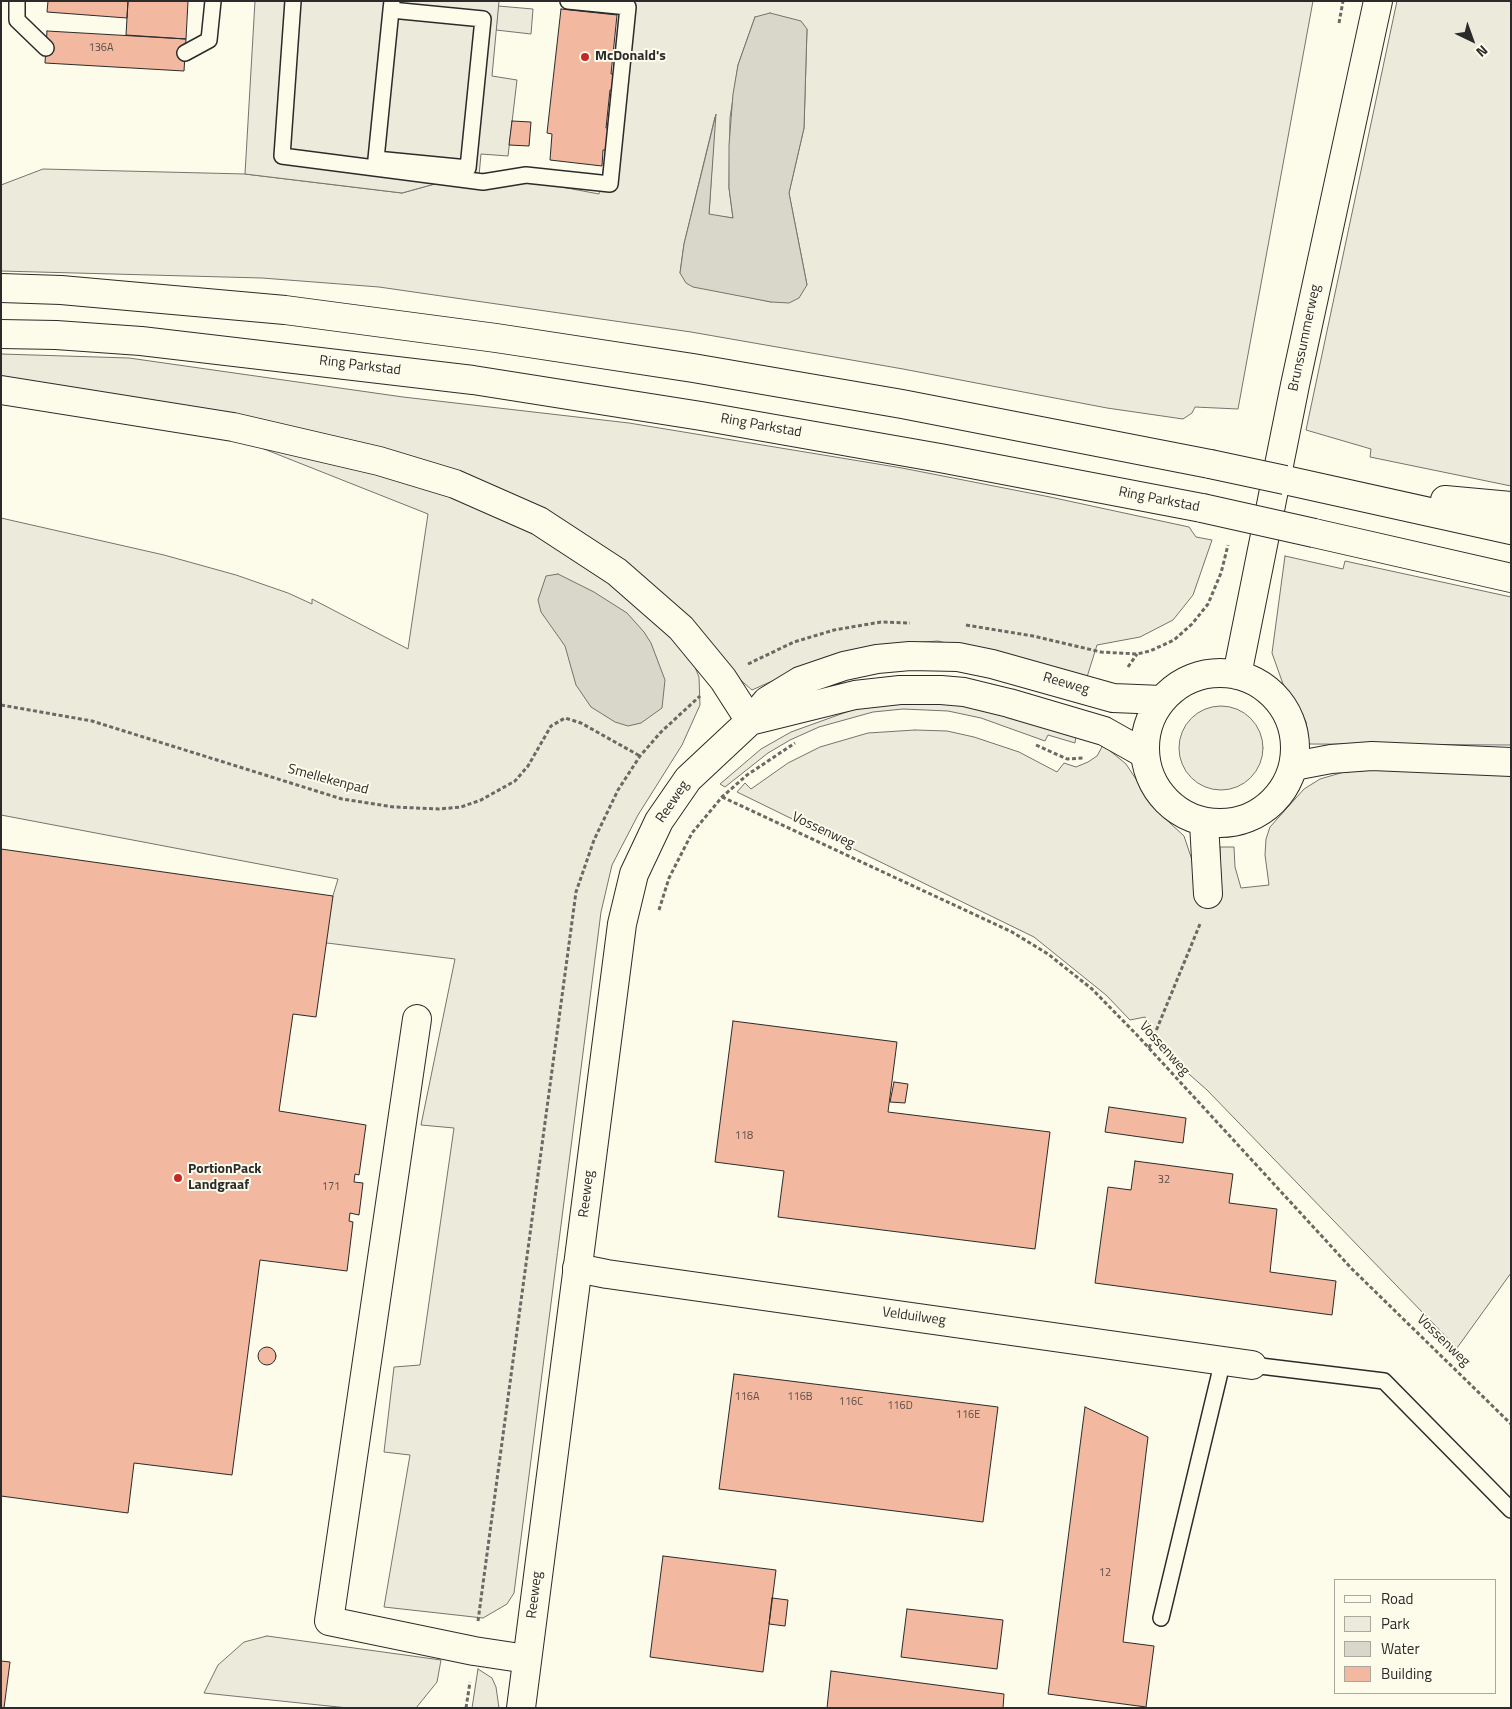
<!DOCTYPE html>
<style>
body{margin:0}
#map{position:relative;width:1512px;height:1709px;overflow:hidden;background:#fdfbea;font-family:"Titillium Web",sans-serif}
canvas{display:block}
.frame{position:absolute;inset:0;border:2px solid #2b2b2b;pointer-events:none}
.legend{position:absolute;left:1334px;top:1579px;width:162px;height:115px;box-sizing:border-box;background:#fdfbea;border:1px solid #a9a89e;margin:0;padding:6px 9px;list-style:none;font-size:15px;color:#2b2b2b}
.legend li{display:flex;align-items:center;gap:10px;height:25px}
.legend b{width:25px;border:1px solid #a9a89e}
.north{position:absolute;left:1447px;top:15px;width:50px;height:50px;-webkit-text-stroke:4px #fdfbea;paint-order:stroke;rotate:138deg;font-size:14px;font-weight:700;line-height:20px;text-align:center;color:#2b2b2b}
.north::after{content:'';display:block;margin:auto;width:18px;height:22px;background:#2b2b2b;clip-path:polygon(50% 0,100% 100%,50% 72%,0 100%)}
</style>
<div id="map">
<canvas width="1512" height="1709"></canvas>
<div class="frame"></div>
<ul class="legend">
<li><b style="height:6px;background:#fdfbea"></b>Road</li>
<li><b style="height:14px;background:#ecebdb"></b>Park</li>
<li><b style="height:14px;background:#d8d7c9"></b>Water</li>
<li><b style="height:14px;background:#f2b8a0"></b>Building</li>
</ul>
<div class="north">N</div>
</div>
<script>
const context = document.querySelector('canvas').getContext('2d');
context.lineJoin = 'round';
function fill(path, color) {
  context.fillStyle = color;
  context.fill(path, 'evenodd');
}
function shape(rows) {
  const path = new Path2D();
  for (const r of rows) {
    if (r.length === 3) {
      path.moveTo(r[0] + r[2], r[1]);
      path.arc(r[0], r[1], r[2], 0, 2 * Math.PI);
      continue;
    }
    path.moveTo(r[0], r[1]);
    for (let i = 2; i < r.length; i += 2) path.lineTo(r[i], r[i + 1]);
  }
  return path;
}
function strokePath(path, color, width, dash) {
  context.strokeStyle = color;
  context.lineWidth = width;
  context.lineCap = dash ? 'butt' : 'round';
  context.setLineDash(dash || []);
  context.stroke(path);
}
function label(font, color, halo, rows, align = 'center') {
  context.font = font + ' "Titillium Web",sans-serif';
  context.lineWidth = 4;
  context.setLineDash([]);
  context.textBaseline = 'middle';
  context.strokeStyle = halo;
  context.fillStyle = color;
  for (const [text, x, y, turn = 0] of rows) {
    context.save();
    context.translate(x, y);
    context.rotate((+turn || 0) * Math.PI / 180);
    context.textAlign = isNaN(turn) ? turn : align;
    if (halo) context.strokeText(text, 0, 0);
    context.fillText(text, 0, 0);
    context.restore();
  }
}
const green = shape([
 [633,1,1313,1,1238,409,1195,407,1192,413,1183,419,1107,408,903,369,691,332,379,287,262,278,1,271,1,185,43,169,245,174,402,193,442,182,492,174,599,194,633,1],
 [755,17,807,29,804,128,789,193,807,285,771,302,736,294,680,273,684,244,715,117,709,215,733,218,729,188,730,118,738,65,755,17],
 [1397,1,1511,1,1511,486,1370,457,1371,449,1306,430,1397,1],
 [498,6,533,9,531,34,496,30,498,6],
 [1,354,129,358,403,397,629,423,902,468,1050,497,1189,527,1196,537,1212,540,1193,595,1173,620,1140,637,1097,645,1087,677,938,641,884,645,826,657,752,690,553,518,1,380,1,354],
 [264,449,365,466,448,494,546,537,621,591,690,655,699,677,700,705,682,745,638,815,612,865,601,912,514,1593,507,1604,483,1618,384,1607,410,1455,384,1452,394,1367,420,1365,454,1128,421,1125,455,959,319,942,338,879,1,815,1,518,164,555,236,575,288,593,312,604,312,599,408,649,428,514,264,449],
 [1285,556,1343,569,1345,561,1511,597,1511,745,1309,744,1306,722,1293,697,1283,684,1272,653,1285,556],
 [899,702,947,703,972,707,1076,736,1075,743,1048,735,1045,741,981,718,948,711,903,709,873,712,819,727,790,740,768,753,725,787,720,784,761,749,791,732,852,710,899,702],
 [1221,748,42],
 [915,730,947,731,974,737,1019,752,1057,772,1064,763,1076,767,1088,762,1097,756,1103,745,1126,764,1157,811,1184,836,1193,863,1221,893,1220,847,1234,847,1235,867,1241,888,1269,885,1265,855,1266,839,1270,827,1304,789,1320,779,1344,772,1446,765,1511,770,1511,1273,1457,1348,1207,1090,1164,1052,1145,1017,1130,1020,1106,995,1034,937,737,792,745,783,751,789,788,763,820,747,868,733,915,730],
 [267,1636,441,1660,437,1682,416,1708,348,1708,204,1693,218,1665,244,1642,267,1636],
 [478,1669,492,1678,496,1687,499,1708,472,1708,478,1669]
]);
fill(green, '#ecebdb');
strokePath(green, '#74746e', 1);
const parking = shape([
 [255,1,499,1,492,76,517,80,508,156,481,154,478,187,442,182,402,193,245,174,255,1]
]);
fill(parking, '#eceadb');
strokePath(parking, '#74746e', 1);
const water = shape([
 [770,13,801,21,807,29,804,128,789,193,807,285,799,298,789,303,771,302,693,287,686,283,680,273,684,244,716,114,709,214,733,218,729,188,729,145,733,94,738,65,755,17,770,13],
 [558,574,594,592,627,613,644,632,651,643,665,680,662,708,641,723,628,726,615,722,591,707,576,685,565,646,541,612,538,600,546,576,558,574]
]);
fill(water, '#d8d7c9');
strokePath(water, '#74746e', 1);
const building = shape([
 [48,1,128,1,127,18,47,12,48,1],
 [128,1,188,1,186,39,126,35,128,1],
 [561,9,617,15,611,74,616,74,614,91,610,90,606,128,610,128,608,150,603,150,602,166,550,160,552,134,547,133,561,9],
 [47,31,186,39,184,71,45,63,47,31],
 [512,121,531,122,529,146,509,145,512,121],
 [1,849,333,896,316,1017,293,1014,279,1111,366,1125,359,1175,355,1174,354,1182,363,1183,359,1215,350,1213,349,1221,353,1222,347,1271,260,1260,232,1475,134,1463,128,1513,1,1496,1,849],
 [733,1021,897,1042,888,1112,1050,1132,1035,1249,778,1217,784,1171,715,1162,733,1021],
 [894,1082,908,1084,905,1103,890,1102,894,1082],
 [1109,1107,1186,1118,1183,1143,1105,1132,1109,1107],
 [1135,1161,1233,1174,1229,1203,1277,1209,1270,1272,1336,1281,1332,1315,1095,1283,1108,1187,1131,1190,1135,1161],
 [267,1356,9],
 [734,1374,998,1407,983,1522,719,1489,734,1374],
 [1085,1407,1148,1437,1123,1642,1154,1646,1146,1707,1048,1694,1085,1407],
 [663,1556,776,1570,763,1672,650,1657,663,1556],
 [772,1598,788,1600,785,1626,769,1624,772,1598],
 [907,1609,1003,1620,997,1669,901,1657,907,1609],
 [1,1661,10,1662,4,1708,1,1708,1,1661],
 [831,1671,1004,1694,1003,1708,827,1708,831,1671]
]);
fill(building, '#f2b8a0');
strokePath(building, '#2b2b2b', 1);
const lane = shape([
 [17,1,17,20,46,48],
 [293,1,282,156,483,182,526,175,610,184,628,7,568,1],
 [391,10,483,19,468,168,376,159,391,10,392,1],
 [185,53,209,40,213,1],
 [1252,1365,1384,1381,1511,1510],
 [1161,1618,1223,1360]
]);
const street = shape([
 [417,1019,329,1621,474,1651,527,1659],
 [577,1268,607,1274,1252,1365]
]);
const secondary = shape([
 [1220,748,75],
 [1237,675,1295,385,1378,1],
 [750,721,855,695,900,690,941,690,964,692,1009,703,1104,731,1145,754],
 [1204,823,1208,894],
 [521,1708,622,924,634,874,659,821,688,779,750,721,767,701,800,681,844,666,877,659,910,656,958,657,992,664,1113,698,1162,700]
]);
const highway = shape([
 [1,288,61,290,285,310,496,338,693,368,902,404,1210,464],
 [1,334,56,335,141,341,473,380,701,416,940,458,1202,508],
 [1,390,233,427,379,461,455,484,539,521,617,572,681,628,723,679,750,721],
 [1285,480,1511,530],
 [1445,500,1511,506],
 [1314,533,1511,578],
 [1294,766,1331,759,1372,756,1511,762]
]);
strokePath(lane, '#2b2b2b', 18);
strokePath(street, '#2b2b2b', 30);
strokePath(secondary, '#2b2b2b', 30);
strokePath(highway, '#2b2b2b', 30);
strokePath(shape([
 [1339,23,1343,1],
 [966,625,1033,636,1101,652,1137,654,1150,651,1174,640,1192,624,1208,604,1221,573,1228,545],
 [748,664,794,642,834,630,881,622,910,623],
 [1128,667,1137,654],
 [1,705,92,721,342,799,394,807,439,809,461,807,481,800,515,781,528,766,551,726,565,718,581,723,640,756],
 [1036,745,1067,759,1084,758],
 [722,797,1012,932,1048,954,1092,989,1136,1034,1352,1269,1511,1424],
 [659,910,669,878,692,833,722,797,747,775,795,743],
 [1149,1048,1200,924],
 [478,1621,576,892,594,840,618,790,640,756,661,732,700,696],
 [466,1708,470,1682]
]), '#6a6964', 3, [4, 2.5]);
strokePath(lane, '#fdfbea', 15);
strokePath(street, '#fdfbea', 28);
strokePath(secondary, '#fdfbea', 28);
strokePath(highway, '#fdfbea', 28);
const highwayBridge = shape([
 [1210,464,1285,480],
 [1202,508,1314,533]
]);
strokePath(highwayBridge, '#2b2b2b', 30, []);
strokePath(highwayBridge, '#fdfbea', 28);
for (const [x, y, r, color] of [
 [585,57,5,"#c62828"],
 [178,1178,5,"#c62828"]
]) {
  const dot = new Path2D();
  dot.arc(x, y, r, 0, 2 * Math.PI);
  context.fillStyle = color;
  context.fill(dot);
  strokePath(dot, '#fdfbea', 2);
}
label('11px', '#5d4e48', null, [
 ["136A",101,48],
 ["118",744,1136],
 ["32",1164,1180],
 ["171",331,1187],
 ["116A",747,1397],
 ["116B",800,1397],
 ["116C",851,1402],
 ["116D",900,1406],
 ["116E",968,1415],
 ["12",1105,1573]
]);
label('bold 14px', '#2b2b2b', '#fdfbea', [
 ["McDonald's",595,57],
 ["PortionPack",188,1170],
 ["Landgraaf",188,1186]
], 'left');
label('14px', '#2b2b2b', '#fdfbea', [
 ["Brunssummerweg",1305,338,-78],
 ["Ring Parkstad",360,366,7],
 ["Ring Parkstad",761,426,10],
 ["Ring Parkstad",1159,500,11],
 ["Reeweg",1066,684,16],
 ["Smellekenpad",328,780,15],
 ["Reeweg",673,802,-56],
 ["Vossenweg",823,831,25],
 ["Vossenweg",1164,1049,48],
 ["Reeweg",587,1194,-83],
 ["Velduilweg",914,1317,8],
 ["Vossenweg",1443,1341,44],
 ["Reeweg",535,1595,-83]
]);
</script>
